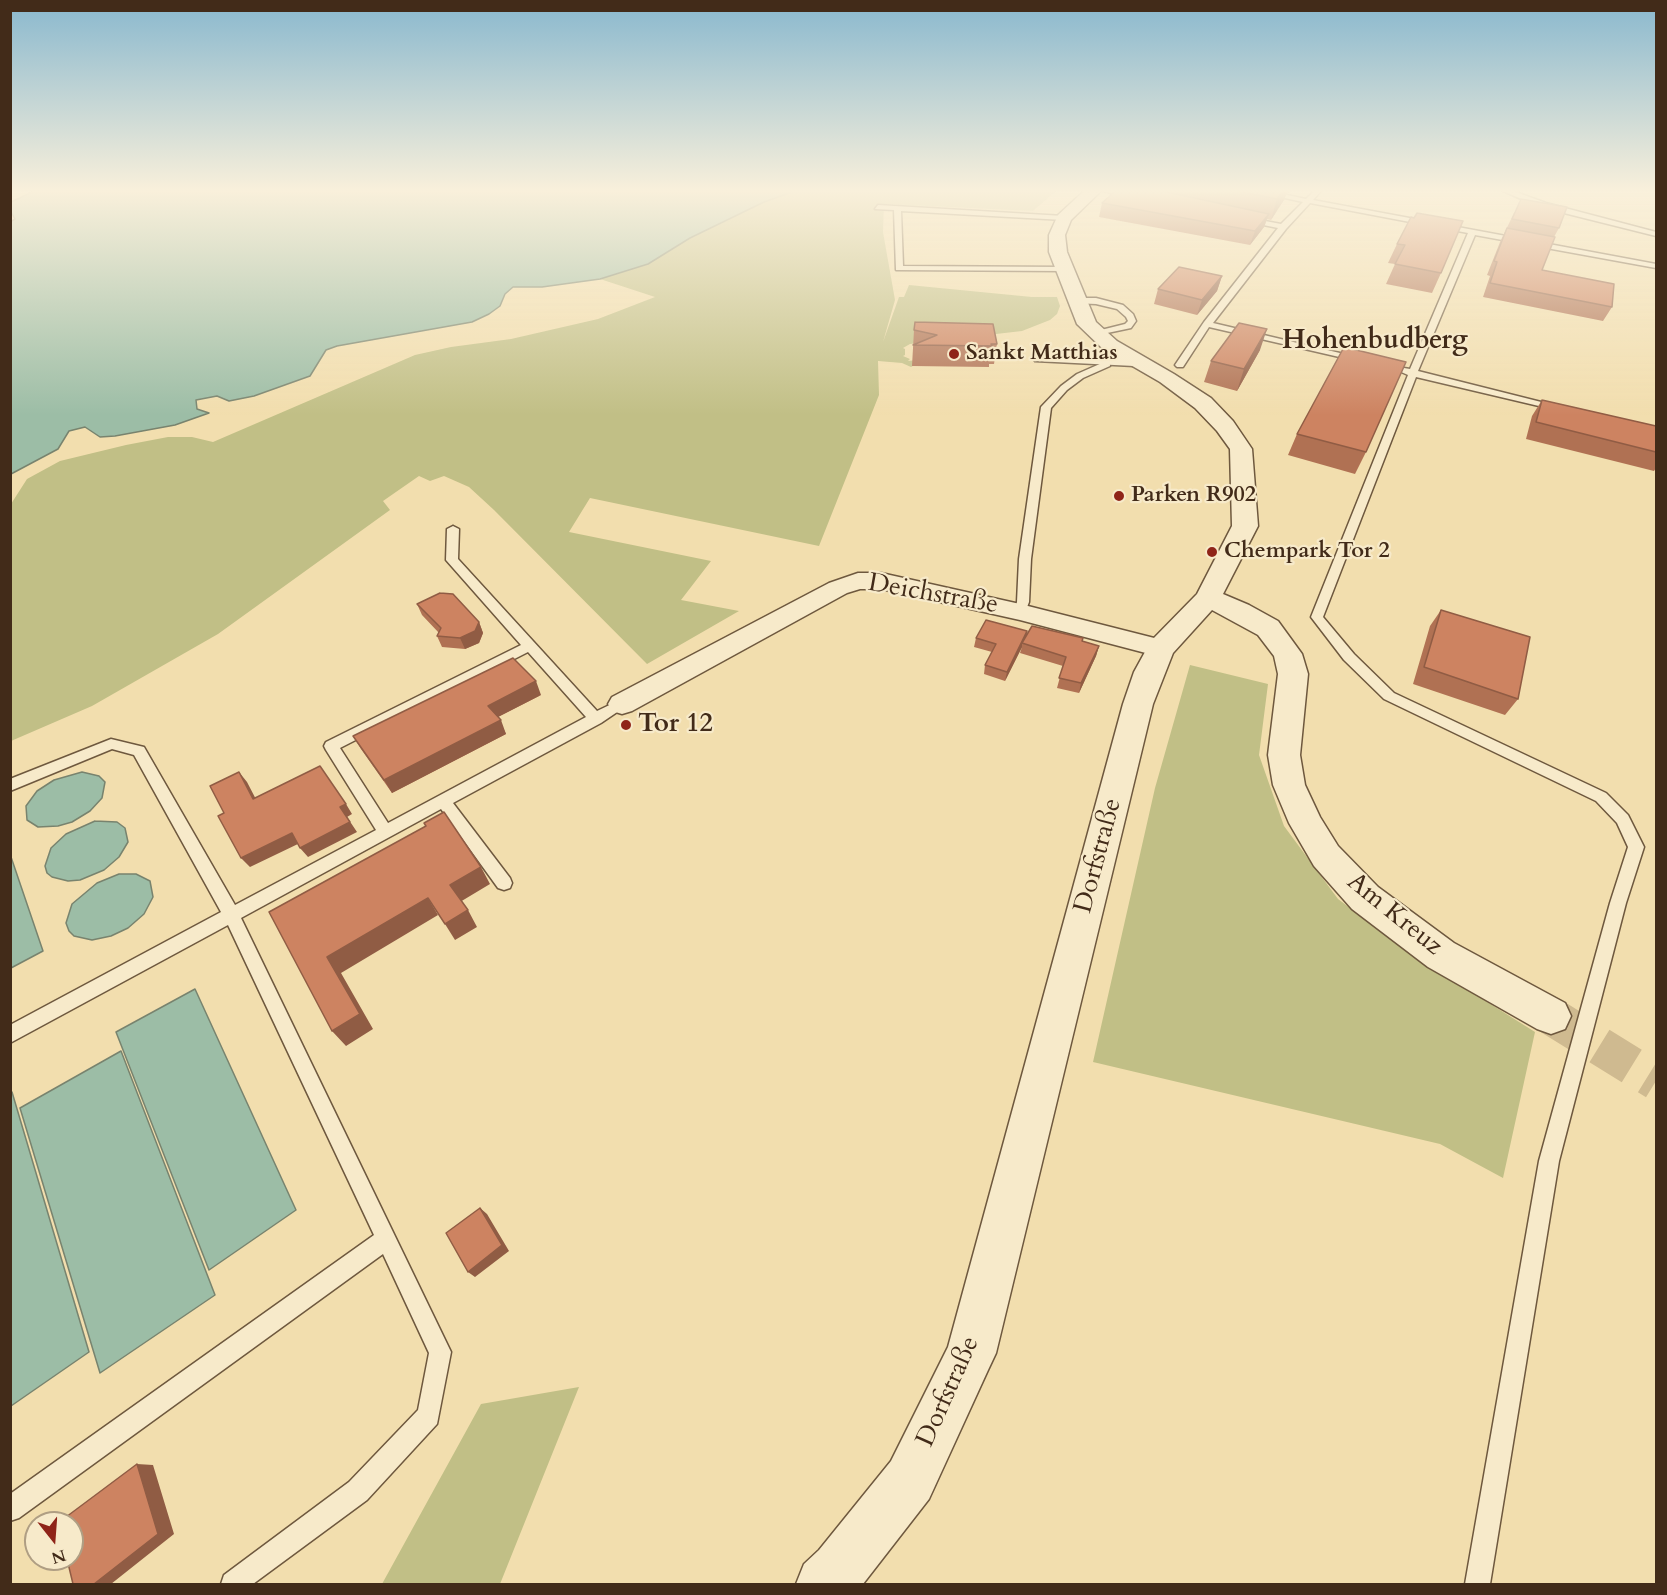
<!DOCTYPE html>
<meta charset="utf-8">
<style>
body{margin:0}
#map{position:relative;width:1667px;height:1595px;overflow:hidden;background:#f2deae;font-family:Cardo,serif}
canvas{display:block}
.frame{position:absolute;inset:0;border:12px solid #422b19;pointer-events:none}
.north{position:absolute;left:24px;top:1511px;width:60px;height:60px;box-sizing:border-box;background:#f7eaca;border:2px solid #af9e83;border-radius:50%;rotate:163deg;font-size:16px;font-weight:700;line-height:24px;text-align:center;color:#422b19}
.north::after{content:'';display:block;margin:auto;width:21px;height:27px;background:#8f2418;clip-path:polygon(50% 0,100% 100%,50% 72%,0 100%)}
</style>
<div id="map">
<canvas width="1667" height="1595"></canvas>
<div class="frame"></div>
<div class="north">N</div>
</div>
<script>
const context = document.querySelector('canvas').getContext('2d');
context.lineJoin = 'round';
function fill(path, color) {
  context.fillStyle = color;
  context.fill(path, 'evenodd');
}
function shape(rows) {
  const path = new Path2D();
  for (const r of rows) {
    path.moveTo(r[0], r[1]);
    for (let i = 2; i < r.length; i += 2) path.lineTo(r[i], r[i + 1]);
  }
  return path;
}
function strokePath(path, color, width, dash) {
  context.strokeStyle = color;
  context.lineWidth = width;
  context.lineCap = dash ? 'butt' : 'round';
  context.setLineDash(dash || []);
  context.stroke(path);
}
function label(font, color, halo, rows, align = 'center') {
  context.font = font + ' Cardo,serif';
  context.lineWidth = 4.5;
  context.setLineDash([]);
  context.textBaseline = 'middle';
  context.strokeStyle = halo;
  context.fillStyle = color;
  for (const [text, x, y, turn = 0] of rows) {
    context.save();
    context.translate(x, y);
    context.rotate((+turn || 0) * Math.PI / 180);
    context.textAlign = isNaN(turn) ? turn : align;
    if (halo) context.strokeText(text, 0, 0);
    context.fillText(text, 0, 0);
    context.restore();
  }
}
fill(shape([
 [795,191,1056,191,1033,211,884,204,883,232,895,300,883,342,899,297,904,297,909,285,1032,297,1057,297,1060,306,1057,314,1050,320,1022,331,910,344,903,348,905,349,905,355,903,356,910,359,908,361,917,360,918,363,911,367,902,363,878,361,879,395,819,546,590,498,569,532,711,561,681,600,739,611,647,664,494,510,469,487,444,476,430,481,419,476,383,501,390,510,218,634,92,706,11,741,11,504,27,479,60,461,126,445,168,437,192,437,213,442,415,355,451,347,511,339,598,319,655,297,600,279,648,264,690,238,764,202],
 [1190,665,1268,684,1259,755,1284,826,1338,899,1414,956,1535,1032,1503,1178,1440,1144,1093,1062,1155,788],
 [579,1387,500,1584,382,1584,481,1404]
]), '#c1bf86');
const water = shape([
 [34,191,795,191,764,202,690,238,648,264,600,279,542,287,513,287,505,294,500,306,489,314,472,322,337,346,326,350,310,376,254,396,229,401,217,396,196,400,197,409,209,413,175,425,115,436,100,437,85,427,69,431,58,449,11,474,10,222,15,219,11,212,11,202,34,191],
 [82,772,99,776,105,782,102,798,90,811,72,822,58,826,38,827,27,820,26,806,37,791,54,780,82,772],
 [95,821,117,822,125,828,128,842,119,857,104,870,80,880,68,881,52,877,47,873,45,866,51,848,66,834,95,821],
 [10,854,43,951,11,968,10,968,10,854],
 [119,874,136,874,150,881,153,897,144,914,128,928,111,936,92,940,74,936,69,931,66,923,72,904,97,883,119,874],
 [195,989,296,1210,209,1270,116,1032,195,989],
 [121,1051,215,1295,100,1373,20,1108,121,1051],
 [12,1092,89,1352,11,1406,10,1093,12,1092]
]);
fill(water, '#9cbda6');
strokePath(water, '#78836e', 1.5);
strokePath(shape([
 [1551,1016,1656,1081]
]), '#cfba90', 38, [38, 19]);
const service = shape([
 [1103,191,1119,191,1136,196,1132,198,1103,191],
 [1253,191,1269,191,1306,199,1314,191,1321,191,1313,200,1656,264,1656,268,1475,235,1418,371,1565,408,1560,411,1416,377,1323,617,1354,654,1394,693,1606,793,1628,815,1644,847,1626,903,1559,1161,1490,1584,1465,1584,1539,1161,1610,903,1628,847,1617,823,1596,801,1384,699,1344,660,1311,617,1408,375,1399,371,1404,368,1410,369,1468,233,1310,203,1286,229,1213,323,1361,358,1361,362,1209,327,1183,367,1177,367,1175,365,1204,322,1278,228,1244,221,1244,217,1281,224,1303,202,1253,191],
 [1503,191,1513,191,1546,203,1656,232,1656,236,1540,207,1503,191],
 [878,205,1064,216,1068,218,1064,220,901,211,903,266,1064,267,1068,269,1064,271,896,270,894,210,875,209,878,205],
 [1077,298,1096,298,1123,305,1133,314,1136,321,1131,328,1093,336,1093,332,1125,324,1128,321,1126,317,1117,309,1096,304,1074,303,1073,301,1077,298],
 [1103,357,1109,357,1110,366,1083,378,1067,390,1051,408,1031,559,1029,602,1024,615,1016,615,1014,612,1017,602,1019,559,1041,407,1061,386,1077,374,1102,363,1103,357],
 [453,526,459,529,458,559,597,711,622,699,629,704,601,723,453,803,510,878,512,883,510,888,504,890,498,888,441,809,241,918,451,1352,437,1424,367,1500,253,1584,221,1584,224,1575,349,1482,418,1410,429,1353,383,1254,19,1518,10,1521,10,1494,374,1235,228,925,10,1043,10,1025,221,912,134,755,112,749,10,791,10,779,111,739,144,747,235,905,376,830,326,750,324,746,326,742,521,645,446,560,447,529,453,526],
 [528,652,586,717,388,823,340,748,528,652]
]);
const minor = shape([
 [1041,351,1134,354,1141,356,1143,360,1141,364,1134,366,1035,361,1032,357,1035,353,1041,351],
 [858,573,881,573,1020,604,1170,642,1174,648,1170,654,1161,657,1020,620,881,589,860,589,847,593,632,711,622,714,612,711,608,704,612,697,829,583,858,573]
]);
const tertiary = shape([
 [1084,191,1101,191,1071,220,1065,235,1067,252,1096,322,1117,341,1174,374,1211,398,1233,421,1252,449,1258,526,1223,594,1249,605,1278,621,1302,654,1308,674,1300,755,1305,785,1320,817,1338,846,1378,887,1454,943,1565,1003,1571,1016,1565,1029,1551,1034,1537,1029,1428,967,1352,909,1314,866,1289,823,1273,785,1268,755,1278,674,1274,656,1258,635,1212,610,1173,653,1153,704,996,1353,988,1370,929,1499,863,1584,796,1584,804,1564,819,1550,891,1461,948,1347,1123,704,1134,672,1151,641,1197,594,1232,526,1230,449,1217,431,1195,408,1160,382,1103,349,1077,324,1049,252,1049,235,1058,215,1084,191]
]);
strokePath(service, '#6e583e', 3);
strokePath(minor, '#6e583e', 3);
strokePath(tertiary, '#6e583e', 3);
fill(service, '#f7eaca');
fill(minor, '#f7eaca');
fill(tertiary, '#f7eaca');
fill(shape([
 [1115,191,1291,191,1289,193,1287,192,1284,200,1278,208,1276,212,1271,220,1267,219,1264,227,1250,245,1099,217,1102,203],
 [1514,213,1559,228,1554,237,1542,270,1612,307,1603,321,1483,297,1490,276,1487,275,1500,242],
 [1411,217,1441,273,1432,293,1386,284,1395,264,1388,263,1397,244],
 [1222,276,1217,291,1197,315,1154,304,1158,289],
 [914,330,997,344,994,364,989,364,989,367,912,366],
 [1260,350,1237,391,1204,382,1211,361],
 [1542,400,1656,426,1656,468,1654,471,1526,439,1532,416],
 [1297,434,1366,452,1355,474,1288,455],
 [417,604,479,622,483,633,479,643,465,649,442,647,437,636,439,633,422,615],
 [1441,610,1518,699,1505,715,1413,684,1430,626],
 [976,638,1025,638,1082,641,1099,646,1096,656,1079,693,1057,688,1063,666,1020,653,1022,647,1005,681,984,674,985,665,992,652,974,647],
 [541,695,498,717,506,734,392,793,361,749,353,736]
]), '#b07153');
fill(shape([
 [1282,191,1287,191,1284,200,1271,220,1277,199],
 [1269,214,1264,227,1250,245,1255,231],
 [1222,276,1217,291,1197,315,1202,300],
 [1267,329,1260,350,1237,391,1244,369],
 [479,622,483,633,479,643,465,649,460,638],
 [1027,631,1025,641,1022,643,1022,647,1005,681,1007,672],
 [1099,646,1096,656,1079,693,1081,683],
 [536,681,541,695,494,719,488,706],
 [501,720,506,734,392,793,384,780],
 [239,772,247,782,261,809,253,799],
 [346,804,352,814,347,817,357,832,308,857,300,848,340,807],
 [292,833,300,843,250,867,241,858],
 [481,867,490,884,460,902,450,885],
 [428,898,438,915,341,973,373,1029,346,1046,332,1031,327,957],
 [468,910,477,927,455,940,445,924],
 [480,1208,487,1214,509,1251,475,1277,468,1272],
 [137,1464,153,1465,174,1534,111,1584,94,1584]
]), '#905c44');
const building = shape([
 [1115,191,1162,191,1269,214,1255,231,1102,203,1115,191],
 [1237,191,1282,191,1283,192,1277,199,1237,191],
 [1521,199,1567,207,1559,228,1512,219,1521,199],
 [1417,213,1463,221,1441,273,1395,264,1405,245,1397,244,1411,217,1414,218,1417,213],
 [1507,228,1555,237,1542,270,1614,284,1612,307,1490,283,1497,262,1494,261,1507,228],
 [1179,267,1222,276,1202,300,1158,289,1179,267],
 [915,322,993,324,997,344,991,344,992,346,913,345,937,335,914,330,915,322],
 [1239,323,1267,329,1244,369,1211,361,1239,323],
 [1344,347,1406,362,1366,452,1297,434,1344,347],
 [1542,400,1656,426,1656,452,1536,422,1542,400],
 [440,593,453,594,479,622,475,631,460,638,437,636,441,628,417,604,440,593],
 [1441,610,1530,637,1518,699,1424,667,1441,610],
 [986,620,1027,631,1007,672,985,665,996,644,976,638,986,620],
 [1032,626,1083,638,1082,641,1099,646,1081,683,1059,678,1066,657,1022,643,1032,626],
 [513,658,536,681,488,706,501,720,384,780,353,736,513,658],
 [320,766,346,804,340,807,350,822,300,848,292,833,241,858,218,816,224,813,210,786,239,772,253,799,320,766],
 [444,812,481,867,450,885,468,910,445,924,428,898,327,957,360,1014,332,1031,269,912,426,826,424,823,444,812],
 [480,1208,502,1245,468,1272,446,1233,480,1208],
 [137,1464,158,1534,94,1584,73,1584,67,1559,72,1559,72,1523,58,1523,137,1464]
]);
fill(building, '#cd8361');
strokePath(building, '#905c44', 1.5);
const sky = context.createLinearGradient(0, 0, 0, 415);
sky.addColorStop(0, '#89b8ce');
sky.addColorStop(0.46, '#f9f0db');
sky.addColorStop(1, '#f9f0db00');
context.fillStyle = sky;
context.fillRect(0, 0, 1667, 415);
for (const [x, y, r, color] of [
 [954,354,6,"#8f2418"],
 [1119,496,6,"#8f2418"],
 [1212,552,6,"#8f2418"],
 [626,725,6,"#8f2418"]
]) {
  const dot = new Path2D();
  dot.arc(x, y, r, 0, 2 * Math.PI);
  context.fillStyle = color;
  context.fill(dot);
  strokePath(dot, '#f7eaca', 2);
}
label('bold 22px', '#422b19', '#f7eaca', [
 ["Sankt Matthias",966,354],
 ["Parken R902",1131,496],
 ["Chempark Tor 2",1224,552]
], 'left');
label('26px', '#422b19', '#f7eaca', [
 ["Deichstraße",933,595,10],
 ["Dorfstraße",1099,856,-75],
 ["Am Kreuz",1394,915,39],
 ["Dorfstraße",949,1392,-66]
]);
label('bold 26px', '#422b19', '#f7eaca', [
 ["Tor 12",638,725]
], 'left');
label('bold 27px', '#422b19', '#f7eaca', [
 ["Hohenbudberg",1375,342]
]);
</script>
